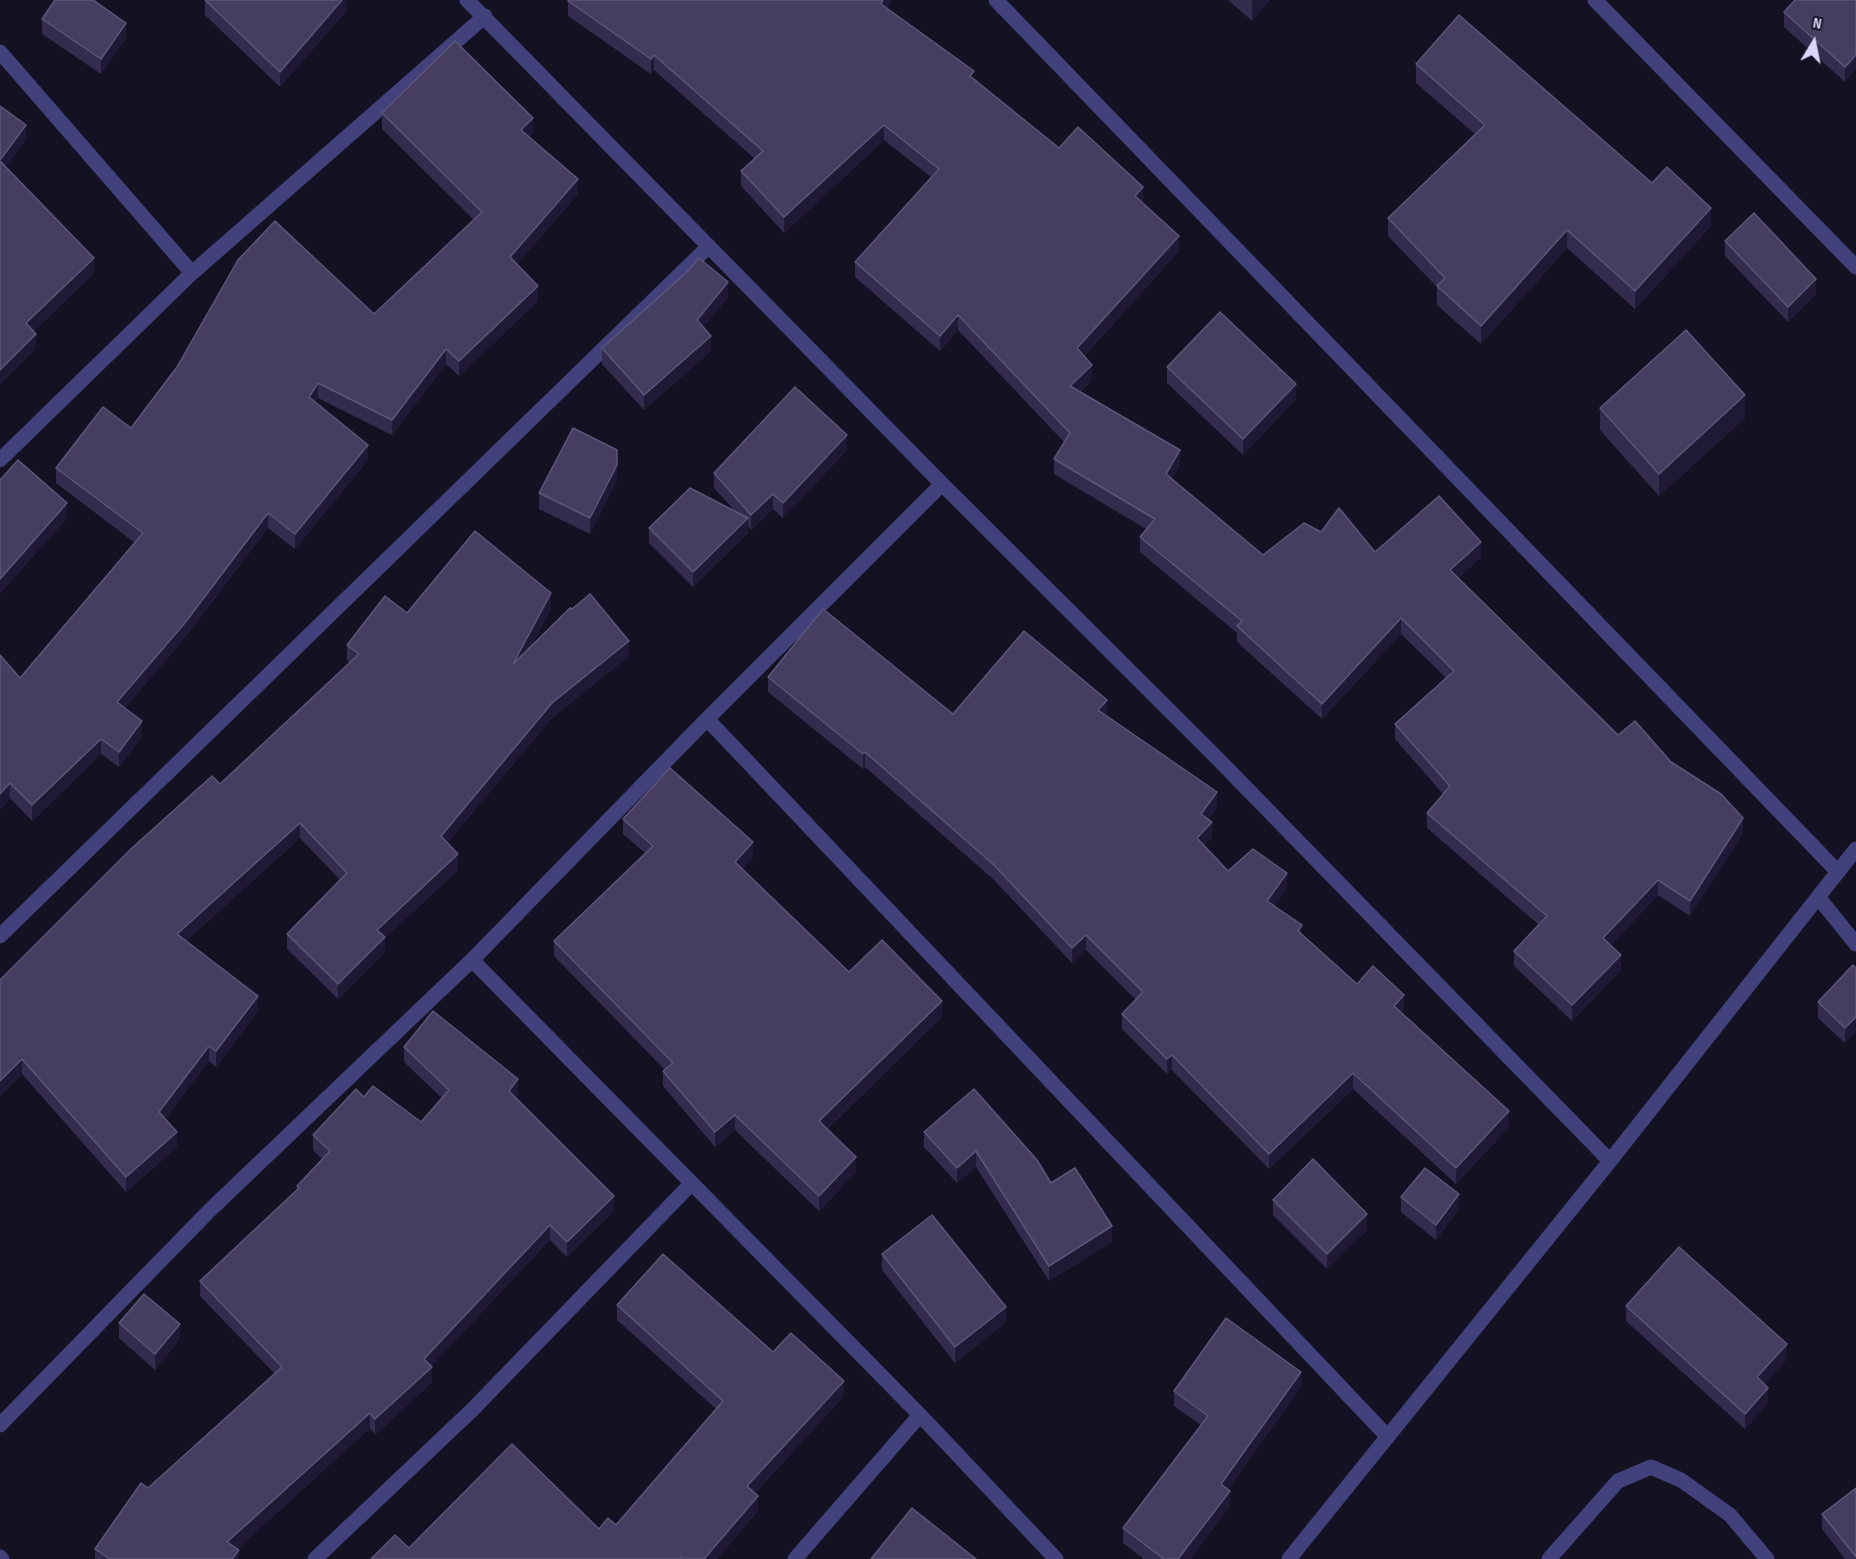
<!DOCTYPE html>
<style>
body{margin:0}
#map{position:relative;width:1856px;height:1559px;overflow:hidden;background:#141122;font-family:"Sofia Sans Condensed",sans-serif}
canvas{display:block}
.north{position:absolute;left:1784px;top:12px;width:60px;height:60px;-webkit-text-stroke:4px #141122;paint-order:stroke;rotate:10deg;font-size:16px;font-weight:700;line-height:24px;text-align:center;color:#dbd6fb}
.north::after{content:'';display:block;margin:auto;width:21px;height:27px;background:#dbd6fb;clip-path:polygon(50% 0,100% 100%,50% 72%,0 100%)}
</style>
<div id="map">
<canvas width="1856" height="1559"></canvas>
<div class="north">N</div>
</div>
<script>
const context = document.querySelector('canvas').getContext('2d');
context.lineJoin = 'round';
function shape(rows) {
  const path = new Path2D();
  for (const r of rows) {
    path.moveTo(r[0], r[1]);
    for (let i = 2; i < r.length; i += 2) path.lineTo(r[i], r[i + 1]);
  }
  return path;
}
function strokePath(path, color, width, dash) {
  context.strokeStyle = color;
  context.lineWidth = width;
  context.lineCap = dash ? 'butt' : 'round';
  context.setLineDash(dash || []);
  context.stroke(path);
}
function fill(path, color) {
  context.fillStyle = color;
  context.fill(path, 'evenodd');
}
strokePath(shape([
 [1818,897,1856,944]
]), '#43417c', 15);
strokePath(shape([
 [467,0,942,484,1216,757,1610,1161],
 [996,0,1838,872],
 [1595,0,1856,267],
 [0,52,192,273],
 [0,460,192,273,485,16],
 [707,719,1388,1437],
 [0,936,709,246],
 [472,960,920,1415,1056,1559],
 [0,1425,210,1210,472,960,707,719,942,484],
 [0,1557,2,1559],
 [315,1559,472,1410,691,1184],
 [795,1559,920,1415],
 [1289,1559,1610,1161,1856,849],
 [1549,1559,1618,1481,1651,1467,1681,1480,1730,1515,1767,1559]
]), '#43417c', 15);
fill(shape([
 [205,0,347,0,347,10,280,87,205,15],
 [892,0,887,8,1059,148,1143,202,1142,203,1179,251,1084,356,1092,380,1080,392,1180,465,1172,479,1263,555,1321,532,1375,552,1481,557,1458,578,1618,735,1671,762,1743,833,1690,916,1658,895,1611,945,1621,970,1572,1021,1514,966,1514,951,1539,925,1427,828,1427,813,1443,794,1395,739,1395,724,1446,678,1401,634,1322,719,1237,642,1237,633,1140,552,1140,537,1146,529,1054,474,1054,459,1064,442,958,330,940,351,855,277,855,262,931,177,884,140,784,233,741,186,741,171,755,159,654,70,651,74,568,16,568,1],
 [1228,0,1270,0,1252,21],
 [1856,0,1845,82,1784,27,1784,12],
 [42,19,126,38,101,74,42,34],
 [1416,64,1652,183,1711,226,1635,309,1567,248,1481,344,1437,305,1437,287,1388,236,1388,218,1475,134,1416,83],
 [382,113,533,134,529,137,578,194,517,264,538,301,459,376,446,364,392,435,318,398,315,402,368,460,295,549,268,528,184,639,125,708,142,736,119,767,101,754,32,821,10,798,0,810,0,655,20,678,135,543,56,483,56,468,131,428,374,314,474,220,382,129],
 [1725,241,1816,294,1788,322,1725,256],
 [688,271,728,297,703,327,711,351,644,410,602,364,602,348],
 [1167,367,1296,399,1243,455,1167,383],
 [1600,408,1745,418,1659,496,1600,430],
 [847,450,783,518,773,509,751,530,748,526,748,533,693,587,649,543,649,528,734,510,714,488,714,473],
 [617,480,590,534,539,509,539,493],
 [551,608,530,648,629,656,552,718,447,843,458,870,385,938,385,952,338,999,287,949,287,934,340,880,300,838,186,941,258,1011,216,1067,209,1061,165,1119,177,1147,126,1192,22,1074,0,1096,0,980,220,784,350,663,347,660,347,645,407,613],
 [768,677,953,714,1107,715,1106,716,1217,808,1208,819,1212,837,1204,846,1228,871,1287,888,1274,906,1302,934,1357,984,1404,1010,1401,1013,1509,1127,1456,1184,1353,1089,1269,1169,1172,1070,1167,1074,1122,1029,1122,1014,1136,1000,1086,950,1072,963,994,880,865,767,863,769,768,692],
 [623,819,753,857,742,869,849,972,942,1017,827,1129,856,1172,819,1211,735,1130,715,1147,663,1086,663,1071,665,1070,554,956,554,941,645,853,623,834],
 [1853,965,1845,1043,1818,1018,1818,1002],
 [404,1047,518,1094,516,1097,614,1211,567,1257,550,1240,431,1366,432,1382,375,1435,370,1428,237,1549,239,1559,95,1559,95,1549,148,1488,275,1374,200,1296,200,1281,297,1191,297,1186,322,1159,313,1150,313,1135,364,1097,421,1122,442,1098,404,1062],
 [924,1132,1037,1160,1051,1183,1112,1242,1049,1281,976,1167,957,1183,924,1147],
 [1401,1197,1459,1209,1436,1240,1401,1212],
 [1273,1200,1367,1230,1327,1269,1273,1215],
 [882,1254,1006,1322,955,1363,882,1270],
 [617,1305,773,1352,844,1396,755,1493,758,1511,717,1559,371,1559,409,1548,599,1529,616,1525,716,1409,617,1320],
 [1626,1306,1787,1359,1764,1384,1768,1403,1745,1429,1626,1321],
 [119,1323,180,1339,155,1370,119,1338],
 [1301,1387,1228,1489,1230,1506,1190,1559,1144,1559,1123,1543,1123,1528,1201,1425,1174,1406,1174,1391],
 [1856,1488,1856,1559,1845,1559,1822,1529,1822,1514]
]), '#332c4e');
fill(shape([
 [342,0,347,0,347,10,280,87,280,72],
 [883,0,892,0,881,19,881,4],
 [1253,0,1270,0,1252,21,1252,1],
 [126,23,126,38,101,74,101,59],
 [654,55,654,70,651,74,651,59],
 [1856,55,1856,70,1845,82,1845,67],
 [533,118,533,134,521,145,521,130],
 [26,125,26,140,0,175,0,160],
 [884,125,884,140,784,233,784,217],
 [578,179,578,194,510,272,510,257],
 [1143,187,1143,202,1135,211,1135,196],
 [1711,208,1711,226,1635,309,1635,291],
 [1567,230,1567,248,1481,344,1481,326],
 [1179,236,1179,251,1077,363,1077,348],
 [94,258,94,274,26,339,26,323],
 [1816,279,1816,294,1788,322,1788,307],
 [728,282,728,297,697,335,697,320],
 [538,286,538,301,459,376,459,361],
 [958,315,958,330,940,351,940,336],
 [36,334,36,349,0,385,0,370],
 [711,336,711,351,644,410,644,395],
 [446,349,446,364,392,435,392,420],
 [1092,365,1092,380,1070,401,1070,386],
 [318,383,318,398,309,412,309,397],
 [1296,384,1296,399,1243,455,1243,439],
 [1745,395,1745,418,1659,496,1659,474],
 [847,435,847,450,783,518,783,503],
 [368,445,368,460,295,549,295,534],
 [1180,450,1180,465,1166,489,1166,474],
 [617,465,617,480,590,534,590,518],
 [773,494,773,509,751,530,751,515],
 [67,503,67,519,0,594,0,579],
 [268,513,268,528,184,639,117,718,117,702],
 [748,518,748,533,693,587,693,572],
 [1481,542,1481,557,1450,585,1450,570],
 [551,593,551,608,513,679,513,664],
 [1401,618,1401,634,1322,719,1322,704],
 [629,641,629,656,552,718,441,851,441,836,552,703],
 [1107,700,1107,715,1098,725,1098,710],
 [142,721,142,736,119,767,119,752],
 [101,739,101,754,32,821,32,805],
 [865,752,865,767,863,769,863,754],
 [10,783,10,798,0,810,0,794],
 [1217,792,1217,808,1201,829,1201,814],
 [1743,818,1743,833,1690,916,1690,901],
 [1212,822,1212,837,1197,854,1197,838],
 [300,823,300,838,177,949,177,934],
 [753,842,753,857,735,877,735,862],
 [458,854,458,870,385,938,385,952,338,999,338,984,377,930],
 [1287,873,1287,888,1267,917,1267,901],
 [1658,880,1658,895,1603,954,1603,938],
 [1302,925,1302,940,1298,931],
 [1086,935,1086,950,1072,963,1072,948],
 [1621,955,1621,970,1572,1021,1572,1005],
 [1404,995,1404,1010,1394,1021,1394,1006],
 [258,996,258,1011,216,1067,216,1051],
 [942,1001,942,1017,819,1136,819,1121],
 [1856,1017,1856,1032,1845,1043,1845,1028],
 [209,1046,209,1061,159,1127,159,1112],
 [1172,1055,1172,1070,1167,1074,1167,1059],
 [22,1059,22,1074,0,1096,0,1081],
 [1353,1073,1353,1089,1269,1169,1269,1154],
 [518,1079,518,1094,509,1106,509,1091],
 [1509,1111,1509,1127,1456,1184,1456,1168],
 [735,1115,735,1130,715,1147,715,1132],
 [177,1132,177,1147,126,1192,126,1177],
 [976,1151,976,1167,957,1183,957,1168],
 [856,1157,856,1172,819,1211,819,1196],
 [1459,1194,1459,1209,1436,1240,1436,1225],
 [614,1196,614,1211,567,1257,567,1242],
 [1367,1214,1367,1230,1327,1269,1327,1254],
 [550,1225,550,1240,424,1374,424,1359],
 [1112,1226,1112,1242,1049,1281,1049,1266],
 [1006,1307,1006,1322,955,1363,955,1347],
 [180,1324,180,1339,155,1370,155,1354],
 [1787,1344,1787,1359,1757,1392,1757,1377],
 [432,1367,432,1382,375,1435,375,1419],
 [1301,1372,1301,1387,1221,1499,1221,1484],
 [844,1381,844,1396,747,1502,747,1486],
 [1768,1388,1768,1403,1745,1429,1745,1414],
 [370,1413,370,1428,227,1558,227,1542],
 [1230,1491,1230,1506,1190,1559,1178,1559],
 [758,1496,758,1511,717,1559,704,1559],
 [239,1550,239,1559,232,1559]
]), '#1f1935');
const building = shape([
 [55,0,93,0,126,23,101,59,42,19,55,0],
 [205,0,342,0,280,72,205,0],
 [569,0,883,0,881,4,974,71,970,76,1059,148,1078,127,1143,187,1135,196,1179,236,1077,348,1092,365,1070,386,1180,450,1166,474,1263,555,1304,523,1321,532,1339,508,1375,552,1439,496,1481,542,1450,570,1618,735,1635,721,1671,762,1721,794,1743,818,1690,901,1658,880,1603,938,1621,955,1572,1005,1514,951,1547,916,1427,813,1450,786,1395,724,1454,671,1401,618,1322,704,1237,626,1242,621,1140,537,1155,519,1054,459,1070,433,958,315,940,336,855,262,939,169,884,125,784,217,741,171,763,151,654,55,651,59,568,1,569,0],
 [1795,0,1856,0,1856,55,1845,67,1784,12,1795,0],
 [1459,15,1652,183,1667,167,1711,208,1635,291,1567,230,1481,326,1437,286,1445,278,1388,218,1485,125,1416,64,1459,15],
 [455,41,533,118,521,130,578,179,510,257,538,286,459,361,446,349,392,420,318,383,309,397,368,445,295,534,268,513,184,624,117,702,142,721,119,752,101,739,32,805,10,783,0,794,0,655,20,678,143,533,56,468,103,407,131,428,177,367,238,260,275,221,374,314,482,212,382,113,455,41],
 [0,106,26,125,0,160,0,106],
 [0,161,94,258,26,323,36,334,0,370,0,161],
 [1754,213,1816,279,1788,307,1725,241,1754,213],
 [699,258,728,282,697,320,711,336,644,395,602,348,688,271,699,258],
 [1220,312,1296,384,1243,439,1167,367,1220,312],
 [1686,330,1745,395,1659,474,1600,408,1686,330],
 [795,387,847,435,783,503,773,494,751,515,714,473,795,387],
 [573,428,617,450,617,465,590,518,539,493,573,428],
 [18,460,67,503,0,579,0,480,18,460],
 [690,488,748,518,693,572,649,528,690,488],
 [475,531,551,593,513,664,570,608,572,609,590,594,629,641,552,703,441,836,458,854,377,930,385,937,338,984,287,934,347,873,300,823,177,934,258,996,216,1051,209,1046,159,1112,177,1132,126,1177,22,1059,0,1081,0,980,132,848,212,776,220,784,359,654,347,645,385,596,407,613,475,531],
 [823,609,953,714,1024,631,1107,700,1098,710,1217,792,1201,814,1212,822,1197,838,1228,871,1253,849,1287,873,1267,901,1302,925,1298,931,1357,984,1373,966,1404,995,1394,1006,1509,1111,1456,1168,1353,1073,1269,1154,1172,1055,1167,1059,1122,1014,1143,992,1086,935,1072,948,994,865,865,752,863,754,768,677,823,609],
 [670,768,753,842,735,862,849,972,882,940,942,1001,819,1121,856,1157,819,1196,735,1115,715,1132,663,1071,673,1063,554,941,653,846,623,819,670,768],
 [1853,965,1856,968,1856,1017,1845,1028,1818,1002,1853,965],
 [433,1011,518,1079,509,1091,614,1196,567,1242,550,1225,424,1359,432,1367,375,1419,370,1413,227,1542,239,1550,232,1559,110,1559,95,1549,141,1483,148,1488,282,1367,200,1281,299,1188,297,1186,330,1151,313,1135,356,1089,364,1097,373,1086,421,1122,449,1090,404,1047,433,1011],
 [974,1089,1037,1160,1051,1183,1075,1168,1112,1226,1049,1266,976,1151,957,1168,924,1132,974,1089],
 [1313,1159,1367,1214,1327,1254,1273,1200,1313,1159],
 [1425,1168,1459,1194,1436,1225,1401,1197,1425,1168],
 [932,1215,1006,1307,955,1347,882,1254,932,1215],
 [1679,1247,1787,1344,1757,1377,1768,1388,1745,1414,1626,1306,1679,1247],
 [663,1254,773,1352,791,1333,844,1381,747,1486,758,1496,704,1559,682,1559,681,1557,679,1559,371,1559,395,1535,409,1548,512,1444,599,1529,608,1518,616,1525,723,1401,617,1305,663,1254],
 [144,1294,180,1324,155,1354,119,1323,144,1294],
 [1226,1318,1301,1372,1221,1484,1230,1491,1178,1559,1164,1559,1123,1528,1208,1416,1174,1391,1226,1318],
 [1856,1488,1856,1557,1822,1514,1856,1488],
 [912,1508,976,1559,871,1559,912,1508]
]);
fill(building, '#453e61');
strokePath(building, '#5c5679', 1.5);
</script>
